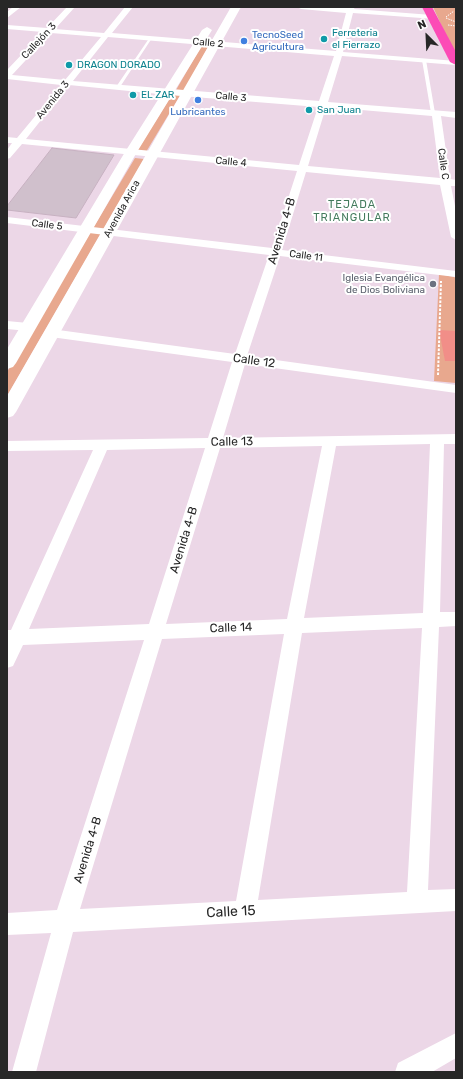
<!DOCTYPE html>
<meta charset="utf-8">
<style>
body{margin:0}
#map{position:relative;width:463px;height:1079px;overflow:hidden;background:#ecd7e7;font-family:Rubik,sans-serif}
canvas{display:block}
.frame{position:absolute;inset:0;border:8px solid #272727;pointer-events:none}
.north{position:absolute;left:407px;top:16px;width:40px;height:40px;-webkit-text-stroke:3px #fff;paint-order:stroke;rotate:336deg;font-size:11px;font-weight:700;line-height:16px;text-align:center;color:#272727}
.north::after{content:'';display:block;margin:auto;width:14px;height:18px;background:#272727;clip-path:polygon(50% 0,100% 100%,50% 72%,0 100%)}
</style>
<div id="map">
<canvas width="463" height="1079"></canvas>
<div class="frame"></div>
<div class="north">N</div>
</div>
<script>
const context = document.querySelector('canvas').getContext('2d');
context.lineJoin = 'round';
function fill(path, color) {
  context.fillStyle = color;
  context.fill(path, 'evenodd');
}
function shape(rows) {
  const path = new Path2D();
  for (const r of rows) {
    path.moveTo(r[0], r[1]);
    for (let i = 2; i < r.length; i += 2) path.lineTo(r[i], r[i + 1]);
  }
  return path;
}
function strokePath(path, color, width, dash) {
  context.strokeStyle = color;
  context.lineWidth = width;
  context.lineCap = dash ? 'butt' : 'round';
  context.setLineDash(dash || []);
  context.stroke(path);
}
function label(font, color, halo, rows, align = 'center') {
  context.font = font + ' Rubik,sans-serif';
  context.lineWidth = 4;
  context.setLineDash([]);
  context.textBaseline = 'middle';
  context.strokeStyle = halo;
  context.fillStyle = color;
  for (const [text, x, y, turn = 0] of rows) {
    context.save();
    context.translate(x, y);
    context.rotate((+turn || 0) * Math.PI / 180);
    context.textAlign = isNaN(turn) ? turn : align;
    if (halo) context.strokeText(text, 0, 0);
    context.fillText(text, 0, 0);
    context.restore();
  }
}
fill(shape([
 [433,7,456,7,456,57],
 [202,45,209,45,184,91,176,90],
 [173,93,181,94,146,152,137,151],
 [135,158,144,159,7,396,7,372],
 [439,274,454,277,456,278,456,383,434,381]
]), '#e8a88e');
fill(shape([
 [439,330,456,331,456,361,445,361]
]), '#f18e88');
const building = shape([
 [52,148,114,155,76,218,7,210,7,206,52,148]
]);
fill(building, '#d0c0cc');
strokePath(building, '#c7b1c1', 1);
strokePath(shape([
 [446,17,454,11],
 [446,18,456,22],
 [448,25,456,26]
]), '#fff', 1, [1.5, 1]);
strokePath(shape([
 [438,375,441,281]
]), '#fff', 2, [2.5, 1.5]);
fill(shape([
 [150,37,152,38,120,87,116,88,116,87,150,37],
 [424,59,426,60,435,113,433,114,431,113,422,60,424,59]
]), '#fff');
fill(shape([
 [13,7,21,7,7,18,7,12,13,7],
 [67,7,75,7,55,29,104,33,125,7,133,7,112,33,336,51,346,13,301,9,297,7,347,8,347,7,355,7,354,9,432,15,436,17,435,19,353,13,343,52,456,61,456,65,342,56,328,102,456,112,456,118,441,116,450,179,456,180,456,186,451,186,456,211,456,240,451,237,440,185,306,172,282,250,456,271,456,277,280,256,247,356,456,385,456,393,245,364,223,438,456,434,456,444,444,444,440,612,456,612,456,626,439,627,428,890,456,889,456,911,73,932,36,1072,12,1072,51,933,7,935,7,913,57,910,144,640,23,645,13,666,7,668,7,630,11,630,93,450,7,451,7,441,208,438,232,362,51,337,47,336,45,333,47,330,51,329,235,354,269,255,7,223,7,217,272,248,297,171,22,144,10,158,7,159,7,150,12,143,7,143,7,137,17,138,61,85,7,79,7,70,43,32,7,29,7,25,47,28,67,7],
 [51,33,101,37,65,80,12,75,51,33],
 [108,37,334,56,319,101,73,81,108,37],
 [69,85,169,95,318,107,299,165,26,139,69,85],
 [326,107,432,116,440,178,308,166,326,107],
 [430,444,423,613,304,618,336,446,430,444],
 [322,446,287,619,166,624,220,448,322,446],
 [205,448,149,624,29,629,107,450,205,448],
 [422,628,407,892,258,900,302,633,422,628],
 [284,634,236,901,80,909,162,639,284,634],
 [7,321,28,323,32,324,34,327,32,330,28,331,7,329,7,321],
 [456,1033,456,1058,432,1072,395,1072,398,1063,456,1033]
]), '#fff');
fill(shape([
 [231,7,241,7,16,412,13,416,7,418,7,396,231,7],
 [207,27,212,30,137,152,16,363,13,367,7,369,7,349,125,152,202,30,207,27]
]), '#fff');
fill(shape([
 [422,7,432,7,456,52,456,65,450,62,422,7]
]), '#fc4bb6');
for (const [x, y, r, color] of [
 [324,39,4,"#0f9aa8"],
 [244,41,4,"#3f7fe0"],
 [69,65,4,"#0f9aa8"],
 [133,95,4,"#0f9aa8"],
 [198,100,4,"#3f7fe0"],
 [309,110,4,"#0f9aa8"],
 [433,284,4,"#6b7280"]
]) {
  const dot = new Path2D();
  dot.arc(x, y, r, 0, 2 * Math.PI);
  context.fillStyle = color;
  context.fill(dot);
  strokePath(dot, '#fff', 1.5);
}
label('10px', '#0d838f', '#fff', [
 ["Ferreteria",332,33],
 ["el Fierrazo",332,45],
 ["DRAGON DORADO",77,65],
 ["EL ZAR",141,95],
 ["San Juan",317,110]
], 'left');
label('10px', '#366cbe', '#fff', [
 ["TecnoSeed",252,35],
 ["Agricultura",252,47],
 ["Lubricantes",198,112,"center"]
], 'left');
label('10px', '#272727', '#fff', [
 ["Callejón 3",39,41,-47],
 ["Calle 2",208,43,5],
 ["Calle 3",231,97,5],
 ["Avenida 3",53,100,-51],
 ["Calle 4",231,162,5],
 ["Calle C",443,164,82],
 ["Avenida Arica",122,209,-61],
 ["Calle 5",47,225,7],
 ["Calle 11",306,256,7]
]);
label('10px', '#5b616d', '#fff', [
 ["Iglesia Evangélica",425,278],
 ["de Dios Boliviana",425,290]
], 'right');
context.letterSpacing = '1px';
label('11px', '#447b5d', '#fff', [
 ["TEJADA",352,205],
 ["TRIANGULAR",352,218]
]);
context.letterSpacing = '0px';
label('12px', '#272727', '#fff', [
 ["Avenida 4-B",282,231,-73],
 ["Calle 12",254,361,8],
 ["Calle 13",232,442,-1],
 ["Avenida 4-B",184,540,-73],
 ["Calle 14",231,628,-2],
 ["Avenida 4-B",88,850,-73]
]);
label('14px', '#272727', '#fff', [
 ["Calle 15",231,912,-3]
]);
</script>
